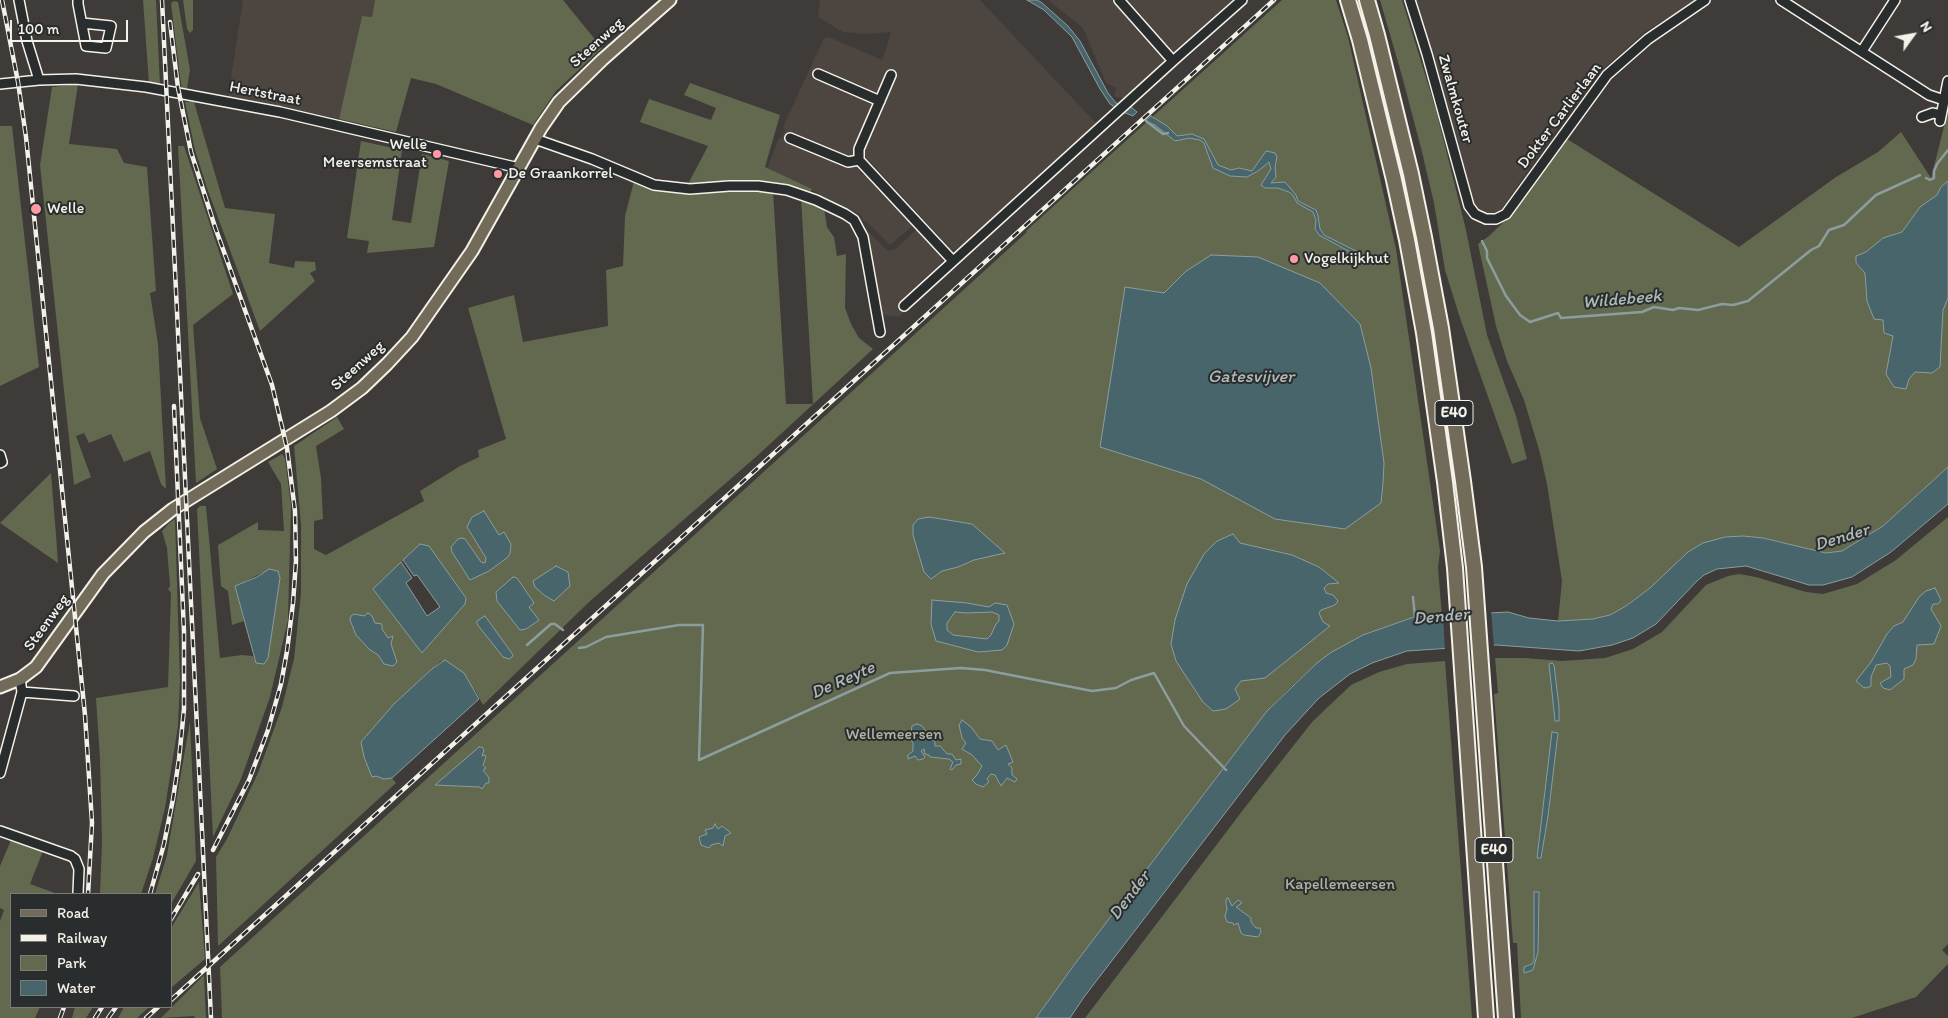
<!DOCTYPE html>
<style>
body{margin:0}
#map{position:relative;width:1948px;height:1018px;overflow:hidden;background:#3e3b38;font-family:Itim,sans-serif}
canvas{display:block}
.legend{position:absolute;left:10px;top:893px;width:162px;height:115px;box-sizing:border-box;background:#2a2d2e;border:1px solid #7b7b78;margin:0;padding:6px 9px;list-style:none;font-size:15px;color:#f4f1e8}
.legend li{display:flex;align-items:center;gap:10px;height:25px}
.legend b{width:25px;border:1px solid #7b7b78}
.north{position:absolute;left:1888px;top:10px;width:50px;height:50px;-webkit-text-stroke:4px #2a2d2e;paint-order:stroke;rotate:58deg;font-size:14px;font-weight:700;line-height:20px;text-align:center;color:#f4f1e8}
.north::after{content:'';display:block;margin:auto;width:18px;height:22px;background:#f4f1e8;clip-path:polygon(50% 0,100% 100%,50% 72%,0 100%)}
.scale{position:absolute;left:10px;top:20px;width:118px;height:22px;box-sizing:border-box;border:2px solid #f4f1e8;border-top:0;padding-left:6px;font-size:15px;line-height:18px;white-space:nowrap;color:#f4f1e8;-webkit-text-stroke:4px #2a2d2e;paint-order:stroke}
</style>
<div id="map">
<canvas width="1948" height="1018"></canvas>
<ul class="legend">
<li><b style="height:6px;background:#736b5a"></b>Road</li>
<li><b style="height:6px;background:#f4f1e8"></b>Railway</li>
<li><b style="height:14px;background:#62694f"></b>Park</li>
<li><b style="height:14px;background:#47656b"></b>Water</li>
</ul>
<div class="north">N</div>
<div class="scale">100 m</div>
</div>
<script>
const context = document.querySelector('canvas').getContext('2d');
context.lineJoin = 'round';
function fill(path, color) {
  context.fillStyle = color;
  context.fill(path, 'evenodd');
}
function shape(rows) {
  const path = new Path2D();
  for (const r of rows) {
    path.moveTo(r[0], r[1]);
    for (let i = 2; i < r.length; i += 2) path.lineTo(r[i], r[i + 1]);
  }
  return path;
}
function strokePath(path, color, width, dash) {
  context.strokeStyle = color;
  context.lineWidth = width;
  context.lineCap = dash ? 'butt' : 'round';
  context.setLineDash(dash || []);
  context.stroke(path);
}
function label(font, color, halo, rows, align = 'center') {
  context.font = font + ' Itim,sans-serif';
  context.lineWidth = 4;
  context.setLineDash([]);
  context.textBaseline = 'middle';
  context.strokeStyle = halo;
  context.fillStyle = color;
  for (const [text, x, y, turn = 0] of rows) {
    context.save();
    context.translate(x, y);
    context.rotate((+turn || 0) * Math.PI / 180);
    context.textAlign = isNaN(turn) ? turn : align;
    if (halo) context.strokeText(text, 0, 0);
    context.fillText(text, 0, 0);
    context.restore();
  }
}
fill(shape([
 [243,0,375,0,372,17,362,16,339,119,228,97],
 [820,0,980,0,1096,123,958,249,953,250,949,248,942,255,943,260,941,263,898,303,905,312,899,317,881,315,864,227,888,251,897,248,917,229,941,255,949,247,868,159,860,173,873,179,914,225,890,245,867,222,863,221,861,215,767,168,779,138,781,139,785,130,783,127,824,38,829,37,882,60,884,56,891,32,864,34,843,32,818,17],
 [1048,0,1235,0,1123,98,1114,97,1116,88,1106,83,1083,28],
 [1414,0,1698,0,1646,31,1602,70,1563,120,1502,208,1496,214,1487,215,1479,212,1474,206]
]), '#4c4540');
fill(shape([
 [143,0,156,0,160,86,149,84],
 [183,0,193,0,193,30,190,33,187,29],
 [375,0,563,0,602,48,556,91,533,125,436,84,411,78,396,132,339,119,362,16,372,17],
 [1282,0,1336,0,1348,37,1396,249,1440,551,1438,568,1442,616,1414,617,1363,635,1317,663,1291,687,1267,711,1074,965,1036,1018,222,1018,220,967,1027,232,1026,231],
 [1380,0,1402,0,1436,110,1466,230,1487,335,1516,416,1527,459,1512,464,1460,318,1445,270,1434,203,1421,148,1402,76],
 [174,1,178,2,190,70,187,88,182,89,180,77,171,3],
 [690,83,780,115,765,167,812,189,810,193,787,186,687,186,708,146,640,122,649,99,711,120,716,108,684,95],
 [78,84,69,144,117,149,124,163,147,167,156,291,150,293,158,344,166,489,161,484,150,451,124,462,111,434,89,443,84,433,76,436,91,477,74,485,40,165,52,87],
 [185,102,194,102,225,208,275,214,269,263,294,268,295,261,315,262,316,270,310,273,315,281,260,331,207,188,195,150],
 [1948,111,1948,467,1883,526,1842,551,1826,553,1763,538,1743,536,1725,537,1688,552,1650,588,1626,606,1610,615,1593,619,1558,621,1562,581,1547,484,1540,453,1524,400,1507,361,1496,326,1478,244,1489,236,1510,216,1567,139,1739,247,1836,177,1878,152,1901,132,1931,178],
 [0,126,12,126,39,367,0,386],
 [361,141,402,150,392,220,411,223,422,154,449,161,434,247,367,253,369,241,347,238],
 [178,146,184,146,233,294,193,325,200,418,217,469,196,483],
 [634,181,647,186,669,192,720,189,773,191,786,404,813,404,801,198,824,208,827,227,834,237,837,256,846,254,845,308,851,324,859,338,873,349,757,456,589,602,483,705,475,690,441,661,433,668,394,704,361,742,376,776,384,779,392,778,396,783,218,946,216,857,227,839,258,773,282,707,294,659,301,593,301,525,294,446,337,417,344,429,316,446,321,478,323,519,314,521,314,549,326,555,424,501,420,491,460,466,479,457,478,450,506,439,468,308,514,295,523,342,608,326,606,270,623,266,625,216],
 [420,544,465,604,422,653,373,589],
 [282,454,285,458,291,506,288,620,270,697,241,779,213,837,197,509,200,506,206,506,220,658,242,655,253,656,256,663,276,595,280,578,262,573,236,586,244,621,232,625,228,591,221,586,218,545,258,522,258,530,284,531,281,484,268,462],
 [51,473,56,535,58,563,0,523],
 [1948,517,1948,944,1942,950,1948,956,1948,964,1916,997,1852,1018,1521,1018,1517,943,1513,943,1494,694,1498,693,1495,658,1525,658,1562,661,1605,658,1633,649,1662,632,1706,585,1728,576,1739,574,1756,577,1806,592,1823,594,1857,584,1896,560],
 [175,519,180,681,178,726,165,808,153,858,141,894,100,894,102,842,100,759,96,698,168,687,171,593,168,589,170,586,167,548,162,531,169,523],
 [1445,661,1472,1018,1085,1018,1246,806,1312,722,1351,685,1379,672,1407,664],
 [190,721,196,861,171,904,171,894,155,894,167,855],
 [11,840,43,851,30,884,58,894,11,894,11,1007,40,1007,35,1018,0,1018,0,921,4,910,0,908,0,866],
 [199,882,205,959,171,988,171,928],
 [204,975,206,1018,195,1018,194,1016,161,1018],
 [75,1007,93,1007,86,1018,72,1018],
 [124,1007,149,1007,137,1018,118,1018]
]), '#62694f');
const water = shape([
 [1027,0,1036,0,1041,2,1068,26,1080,41,1108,93,1116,103,1131,107,1137,112,1133,116,1123,112,1110,104,1100,89,1072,37,1044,10,1027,0],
 [1151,116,1167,126,1177,136,1192,134,1204,139,1218,165,1231,170,1239,168,1252,171,1266,151,1275,153,1277,157,1275,167,1276,177,1271,183,1285,182,1296,195,1298,201,1316,210,1318,216,1320,229,1324,235,1368,257,1365,260,1319,235,1315,229,1316,220,1313,212,1297,203,1293,195,1289,192,1278,188,1265,188,1261,185,1271,169,1269,162,1258,171,1247,177,1230,176,1213,168,1204,143,1200,140,1189,138,1175,141,1155,125,1145,121,1151,116],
 [1948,181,1948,298,1943,310,1940,367,1932,373,1915,372,1909,379,1906,389,1894,387,1886,374,1893,336,1884,333,1883,320,1874,319,1867,301,1865,273,1856,263,1856,256,1866,252,1883,238,1902,232,1920,207,1937,195,1941,187,1948,181],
 [1211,255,1258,257,1320,283,1360,324,1371,368,1384,463,1383,483,1381,503,1345,529,1275,519,1201,479,1100,447,1125,287,1164,293,1185,272,1211,255],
 [1948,467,1948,504,1891,552,1852,577,1823,585,1809,585,1746,566,1717,569,1704,575,1697,581,1656,624,1633,638,1612,645,1579,651,1496,645,1407,651,1372,663,1350,674,1319,698,1285,735,1084,997,1070,1018,1036,1018,1074,965,1267,711,1317,663,1330,653,1363,635,1414,617,1508,612,1529,618,1558,621,1593,619,1610,615,1626,606,1650,588,1688,552,1703,543,1725,537,1743,536,1763,538,1826,553,1842,551,1883,526,1948,467],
 [484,511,499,535,504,532,511,544,510,553,508,557,489,571,470,580,452,552,451,547,458,539,462,538,465,539,481,562,485,563,486,558,467,527,472,517,484,511],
 [929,517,972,524,1005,553,974,560,958,567,942,571,931,579,924,572,913,535,913,525,918,519,929,517],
 [1233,534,1240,543,1292,555,1319,567,1339,583,1328,584,1324,588,1326,593,1333,595,1338,601,1335,605,1321,610,1319,613,1323,622,1330,626,1265,678,1241,681,1235,689,1240,699,1226,709,1213,711,1203,702,1176,661,1171,644,1175,620,1187,584,1204,554,1217,541,1233,534],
 [420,544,429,546,466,598,465,604,422,653,373,589,401,562,412,578,406,583,427,616,440,607,417,575,414,576,403,560,420,544],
 [556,566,568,572,570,586,554,601,544,595,535,587,533,581,556,566],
 [269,569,278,571,280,578,268,658,264,664,256,663,235,586,257,577,269,569],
 [513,577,517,578,534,603,529,607,539,620,526,629,520,630,497,601,496,592,513,577],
 [1935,588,1941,600,1938,604,1933,604,1931,609,1941,626,1934,644,1917,645,1916,659,1913,665,1904,669,1904,679,1890,690,1883,688,1880,683,1891,677,1890,666,1887,663,1876,665,1871,677,1871,686,1866,688,1863,687,1856,681,1871,662,1887,634,1894,626,1903,622,1919,597,1926,591,1935,588],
 [932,600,967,603,989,607,995,603,1007,605,1014,624,1007,645,1002,650,978,652,936,641,931,624,932,600],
 [955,612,967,613,992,612,999,615,999,621,996,624,991,635,987,639,953,635,947,630,947,623,955,612],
 [368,613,372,616,375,623,382,624,382,629,388,638,393,636,391,644,397,662,393,666,384,664,378,655,369,649,356,635,350,620,351,616,354,614,364,616,368,613],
 [485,616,511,652,513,655,512,657,509,659,503,657,477,624,477,621,485,616],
 [445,660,464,673,479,699,392,778,384,779,376,776,372,777,364,757,361,742,394,704,433,668,445,660],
 [1552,663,1554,665,1559,706,1559,721,1555,721,1549,664,1552,663],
 [962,720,971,727,980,739,992,741,998,750,1006,745,1013,762,1008,764,1012,768,1012,775,1017,779,1015,782,1007,778,1001,786,995,775,991,774,987,779,989,782,983,787,976,784,972,780,977,775,982,766,972,755,962,749,966,743,962,738,959,725,962,720],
 [917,724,922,726,927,733,927,735,932,736,931,740,935,741,935,746,940,746,947,754,952,754,956,760,961,759,961,764,956,765,952,770,950,769,953,762,949,759,930,757,929,755,925,754,924,749,921,751,925,757,923,759,918,760,915,756,908,759,908,755,913,751,913,743,907,734,911,733,912,726,917,724],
 [1552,732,1558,733,1548,816,1541,858,1537,858,1552,732],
 [479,747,482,747,484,750,482,756,485,755,486,757,483,765,486,768,483,770,489,778,489,783,486,783,482,789,480,787,435,785,479,747],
 [715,824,718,829,722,826,731,833,725,836,723,846,719,843,711,845,709,848,701,845,699,837,707,834,705,830,713,828,715,824],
 [1534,892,1539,892,1538,952,1533,970,1524,973,1524,967,1532,964,1534,961,1534,892],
 [1228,898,1232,906,1238,900,1242,903,1236,907,1251,918,1251,922,1256,928,1260,928,1261,932,1258,937,1244,935,1241,933,1238,923,1234,925,1233,923,1227,922,1225,916,1227,909,1226,904,1226,899,1228,898]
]);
fill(water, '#47656b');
strokePath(water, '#8c9d9d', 1);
fill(shape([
 [1491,610,1494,648,1445,651,1443,614]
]), '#3e3b38');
strokePath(shape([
 [1146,121,1163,134,1168,133],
 [1926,178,1930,180,1934,178,1934,171,1937,164,1948,150],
 [1482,241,1487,251,1487,258,1506,296,1520,315,1530,322,1558,313,1561,318,1642,312,1654,307,1673,310,1679,308,1698,310,1722,304,1733,305,1748,301,1811,250,1819,246,1829,230,1844,225,1876,195,1920,175],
 [1413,597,1415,617],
 [527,645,551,624,555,624,563,630],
 [579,648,586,647,606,637,679,625,703,625,699,760,890,673,961,668,985,670,1092,691,1116,688,1131,680,1154,673,1184,726,1226,770]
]), '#8c9d9d', 2.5);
const minor = shape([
 [19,0,27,41,39,80],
 [78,0,78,4,86,46,106,48,111,26,82,23],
 [1119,0,1173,61,1242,0],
 [1410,0,1427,54,1469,206,1475,214,1486,219,1496,219,1506,214,1607,75,1648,39,1705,0],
 [1781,0,1929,95,1944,100],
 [1862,51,1895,0],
 [818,74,880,101],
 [891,75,859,149,859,160,953,261],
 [0,84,39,80,76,79,146,87,280,112,519,168],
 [1922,117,1933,113,1941,115],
 [1940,121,1948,81],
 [790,138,848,162,859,160],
 [535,139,592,159,654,185,690,189,729,186,758,186,787,190,816,200,845,214,854,220,863,237,880,332],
 [904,306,1173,61],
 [0,455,2,462,0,463],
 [22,692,74,696],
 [0,773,22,692,20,679],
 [0,831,71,856,75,859,79,869,78,893]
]);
const major = shape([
 [0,687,20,679,36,667,103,574,144,532,173,509,331,411,362,388,387,364,412,337,472,251,541,128,559,102,602,60,670,0]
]);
const highway = shape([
 [1348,0,1360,40,1394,180,1407,240,1424,333,1445,482,1455,568,1486,1018],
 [1367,0,1377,35,1411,174,1424,237,1441,328,1463,481,1474,567,1506,1018]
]);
strokePath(minor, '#f4f1e8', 12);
strokePath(major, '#f4f1e8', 15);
strokePath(highway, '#f4f1e8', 18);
strokePath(minor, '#2a2d2e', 9);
strokePath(major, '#736b5a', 11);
strokePath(highway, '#736b5a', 14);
const rail = shape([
 [2,0,18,82,26,137,85,715,92,823,88,894],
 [162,0,211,1018],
 [170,22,178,88,191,152,215,227,272,385,287,448,295,511,296,561,293,603,287,651,281,684,268,730,249,780,213,850],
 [150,894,164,844,173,799,179,759,184,709,184,632,174,406],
 [171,919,198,874],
 [171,1000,1274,0],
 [60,1018,64,1007],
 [95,1018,102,1007],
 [108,1018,116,1007],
 [146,1018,158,1007]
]);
strokePath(rail, '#f4f1e8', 4.5);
strokePath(rail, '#2a2d2e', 2.5, [8]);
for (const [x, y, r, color] of [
 [437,154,5,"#ff9aa2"],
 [498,174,5,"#ff9aa2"],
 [36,209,6,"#ff9aa2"],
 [1294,259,5,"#ff9aa2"]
]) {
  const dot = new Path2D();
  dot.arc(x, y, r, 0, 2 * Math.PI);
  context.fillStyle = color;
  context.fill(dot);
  strokePath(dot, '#2a2d2e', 2);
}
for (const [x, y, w] of [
 [1454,413,38],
 [1494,850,38]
]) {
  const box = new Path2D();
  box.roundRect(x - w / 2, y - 12.5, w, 25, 4);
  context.fillStyle = '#2a2d2e';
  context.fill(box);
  strokePath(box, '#f4f1e8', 1);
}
label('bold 15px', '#f4f1e8', null, [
 ["E40",1454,413],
 ["E40",1494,850]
]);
label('16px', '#f4f1e8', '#2a2d2e', [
 ["Steenweg",597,43,-42],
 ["Hertstraat",265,94,11],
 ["Zwalmkouter",1455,99,74],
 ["Dokter Carlierlaan",1560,116,-53],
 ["Steenweg",358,366,-42],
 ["Steenweg",47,623,-54]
]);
label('16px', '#f4f1e8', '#2a2d2e', [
 ["Welle",427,145,"right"],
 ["Meersemstraat",427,163,"right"],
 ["De Graankorrel",508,174],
 ["Welle",47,209],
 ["Vogelkijkhut",1304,259]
], 'left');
label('16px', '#b2b4a3', '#2a2d2e', [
 ["Wellemeersen",894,735],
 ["Kapellemeersen",1340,885]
]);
label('italic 18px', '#afb9b6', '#2a2d2e', [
 ["Wildebeek",1622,300,-5],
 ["Gatesvijver",1251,377],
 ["Dender",1842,538,-17],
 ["Dender",1441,617,-5],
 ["De Reyte",843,681,-24],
 ["Dender",1130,896,-53]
]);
</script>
